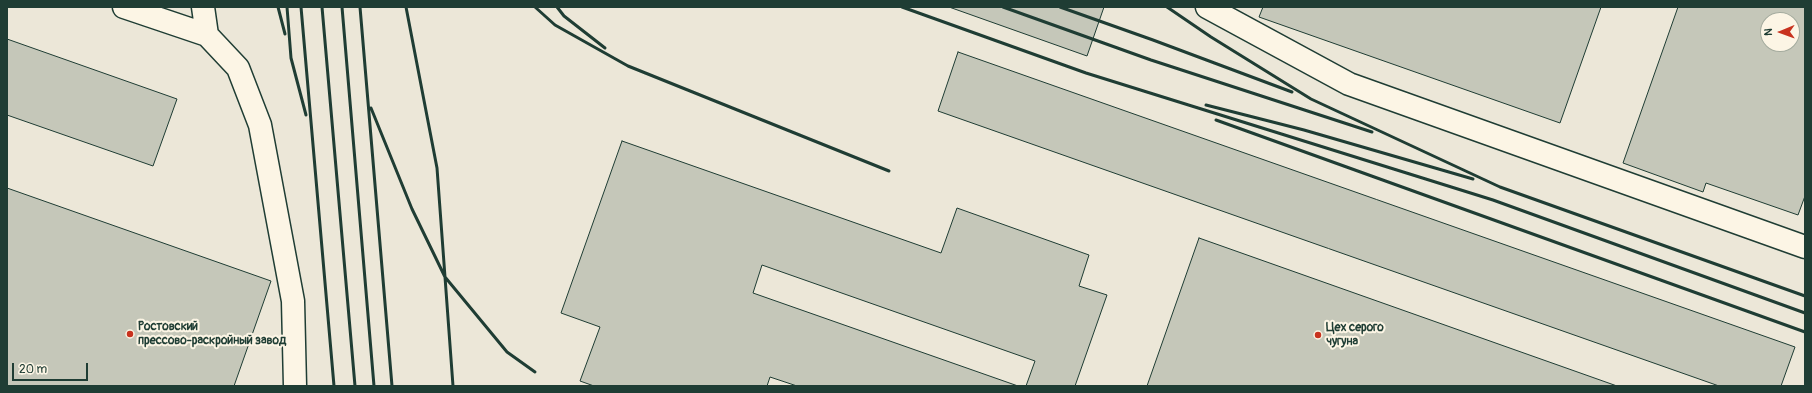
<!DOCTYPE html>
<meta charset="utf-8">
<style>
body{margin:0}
#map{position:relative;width:1812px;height:393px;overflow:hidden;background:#fcf5e5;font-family:Pangolin,sans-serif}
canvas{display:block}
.frame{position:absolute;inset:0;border:8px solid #1f3d34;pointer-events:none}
.north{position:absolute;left:1760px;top:12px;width:40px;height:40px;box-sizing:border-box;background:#fcf5e5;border:1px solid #a4ab9e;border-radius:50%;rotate:269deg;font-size:11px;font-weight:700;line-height:16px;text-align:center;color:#1f3d34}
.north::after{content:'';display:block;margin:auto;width:14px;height:18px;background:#c8321e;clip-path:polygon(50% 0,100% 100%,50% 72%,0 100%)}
.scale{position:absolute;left:12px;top:363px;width:76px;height:18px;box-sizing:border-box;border:2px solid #1f3d34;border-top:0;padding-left:5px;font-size:12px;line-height:14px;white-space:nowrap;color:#1f3d34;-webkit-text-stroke:3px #fcf5e5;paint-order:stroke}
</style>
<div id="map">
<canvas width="1812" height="393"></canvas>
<div class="frame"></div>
<div class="north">N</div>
<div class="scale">20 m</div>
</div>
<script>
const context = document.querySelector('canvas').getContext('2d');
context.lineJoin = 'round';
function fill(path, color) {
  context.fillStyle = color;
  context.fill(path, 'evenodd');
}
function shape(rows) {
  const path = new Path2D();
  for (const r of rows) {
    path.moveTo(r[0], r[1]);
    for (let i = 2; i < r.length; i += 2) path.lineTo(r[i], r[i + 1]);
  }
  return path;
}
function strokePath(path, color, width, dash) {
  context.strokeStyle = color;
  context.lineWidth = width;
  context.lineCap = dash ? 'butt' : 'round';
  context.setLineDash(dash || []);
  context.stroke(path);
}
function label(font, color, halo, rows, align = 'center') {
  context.font = font + ' Pangolin,sans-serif';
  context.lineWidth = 4;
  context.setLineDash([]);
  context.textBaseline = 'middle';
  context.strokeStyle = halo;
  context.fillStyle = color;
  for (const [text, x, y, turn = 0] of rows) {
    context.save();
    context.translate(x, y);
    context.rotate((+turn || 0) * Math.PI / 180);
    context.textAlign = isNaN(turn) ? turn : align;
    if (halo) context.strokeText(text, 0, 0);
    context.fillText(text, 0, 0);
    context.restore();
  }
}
fill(shape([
 [7,7,1805,7,1805,386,7,386],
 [1768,20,1792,20,1792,44,1768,44]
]), '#ece7d8');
const building = shape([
 [949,7,1104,7,1087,56,949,7],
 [1263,7,1601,7,1560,123,1259,17,1263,7],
 [1678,7,1805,7,1805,196,1798,215,1706,183,1703,192,1623,163,1678,7],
 [1768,20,1792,20,1792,44,1768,44,1768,20],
 [7,39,177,99,153,166,7,115,7,39],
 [958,52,1795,347,1781,386,1719,386,938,111,958,52],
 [622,141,941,253,957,208,1089,255,1079,286,1107,295,1075,386,1026,386,1035,361,762,265,753,293,1018,386,797,386,770,377,767,386,594,386,580,381,600,327,561,313,622,141],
 [7,188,271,281,234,386,7,386,7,188],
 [1199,238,1617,386,1147,386,1199,238]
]);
fill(building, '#c5c7b9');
strokePath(building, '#1f3d34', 1);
const minor = shape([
 [124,7,207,35,238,68,260,125,293,301,295,386],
 [203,7,207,35],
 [1207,7,1349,84,1805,247]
]);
strokePath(minor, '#1f3d34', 25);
strokePath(minor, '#fcf5e5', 22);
strokePath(shape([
 [278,7,285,34],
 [287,7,291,58,306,115],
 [301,7,334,386],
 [322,7,355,386],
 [342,7,374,386],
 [360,7,392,386],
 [406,7,437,168,453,386],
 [535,7,555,25,628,66,889,171],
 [557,7,564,16,605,48],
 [902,7,1086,73,1493,200,1805,313],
 [1003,7,1151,60,1372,132],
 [1060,7,1153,40,1292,92],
 [1167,7,1211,37,1311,99,1500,187,1805,296],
 [1206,105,1304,130,1473,179],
 [371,108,412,209,445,277,507,352,535,372],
 [1216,120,1805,332]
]), '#1f3d34', 3);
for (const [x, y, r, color] of [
 [130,334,4,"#c8321e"],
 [1318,335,4,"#c8321e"]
]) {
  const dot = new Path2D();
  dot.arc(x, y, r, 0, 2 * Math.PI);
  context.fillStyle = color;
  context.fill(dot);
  strokePath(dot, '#fcf5e5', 1.5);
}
label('bold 12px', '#1f3d34', '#fcf5e5', [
 ["Ростовский",138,327],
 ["прессово-раскройный завод",138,341],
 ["Цех серого",1326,328],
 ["чугуна",1326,342]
], 'left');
</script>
